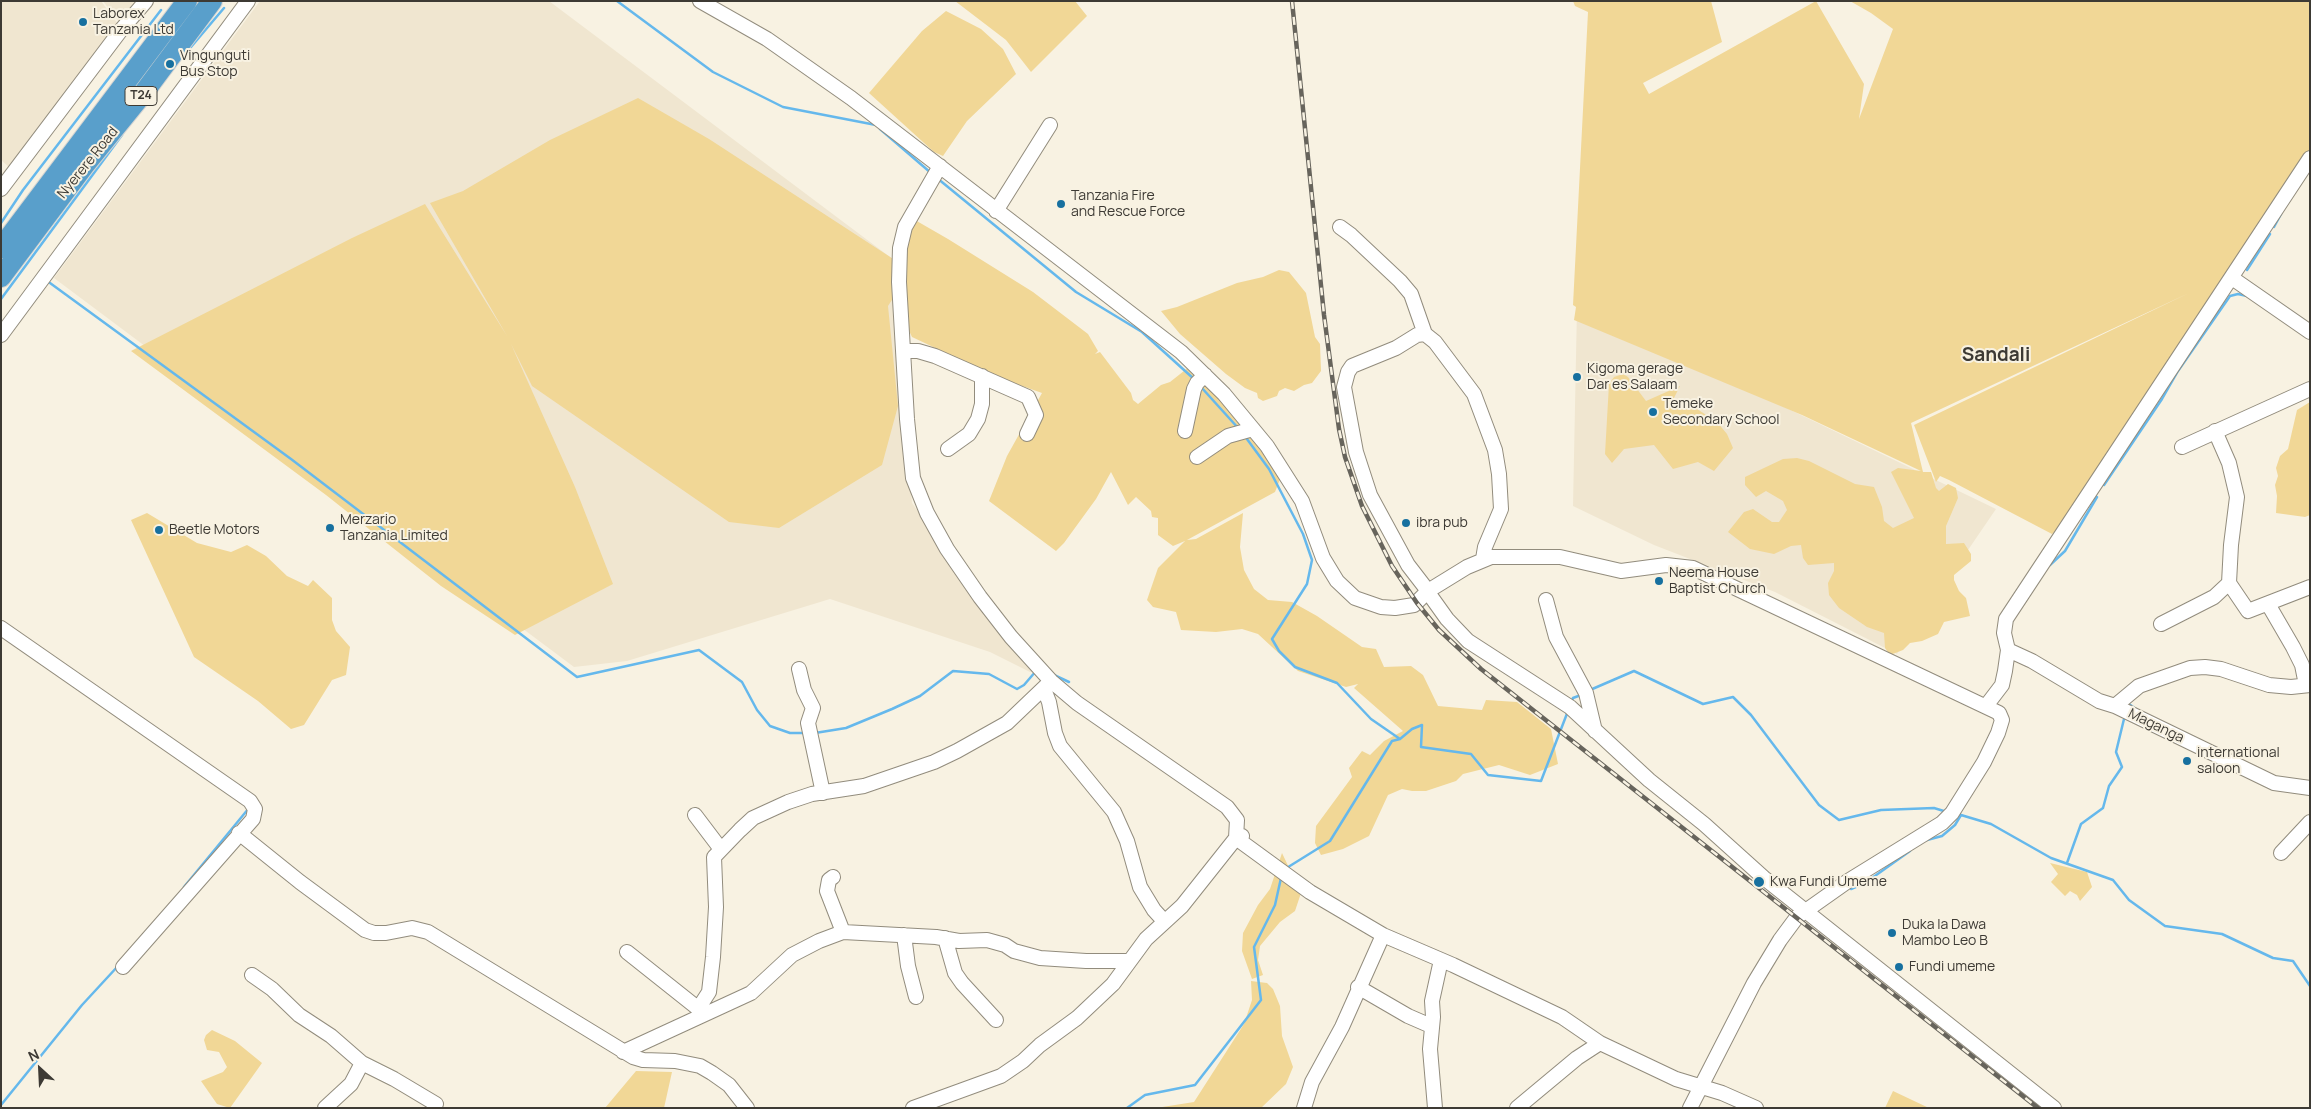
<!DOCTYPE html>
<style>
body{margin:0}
#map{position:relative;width:2311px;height:1109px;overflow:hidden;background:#f8f2e2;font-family:Manrope,sans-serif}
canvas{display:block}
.frame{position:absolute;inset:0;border:2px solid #3d3a34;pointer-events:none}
.north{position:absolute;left:15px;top:1044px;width:50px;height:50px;-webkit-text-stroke:4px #f8f2e2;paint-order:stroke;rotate:335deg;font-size:14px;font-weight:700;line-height:20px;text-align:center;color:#3d3a34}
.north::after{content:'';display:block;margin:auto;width:18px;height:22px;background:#3d3a34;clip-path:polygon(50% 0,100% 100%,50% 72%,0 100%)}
</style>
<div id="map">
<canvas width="2311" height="1109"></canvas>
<div class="frame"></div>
<div class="north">N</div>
</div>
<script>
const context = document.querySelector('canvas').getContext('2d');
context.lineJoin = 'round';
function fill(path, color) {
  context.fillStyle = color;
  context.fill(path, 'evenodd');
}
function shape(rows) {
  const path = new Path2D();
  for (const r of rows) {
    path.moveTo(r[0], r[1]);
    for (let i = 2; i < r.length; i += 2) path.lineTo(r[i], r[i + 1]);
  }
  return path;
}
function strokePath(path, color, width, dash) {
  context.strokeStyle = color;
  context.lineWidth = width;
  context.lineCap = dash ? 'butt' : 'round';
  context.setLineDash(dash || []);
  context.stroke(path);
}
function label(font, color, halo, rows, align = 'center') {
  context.font = font + ' Manrope,sans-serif';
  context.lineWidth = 4;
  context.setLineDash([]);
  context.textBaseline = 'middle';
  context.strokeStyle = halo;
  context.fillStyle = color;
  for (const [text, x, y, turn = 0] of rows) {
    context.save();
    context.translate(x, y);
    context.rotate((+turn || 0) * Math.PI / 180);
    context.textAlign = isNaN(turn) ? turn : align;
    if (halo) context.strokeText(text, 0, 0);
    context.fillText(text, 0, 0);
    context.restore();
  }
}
fill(shape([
 [1,1,101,1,118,24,9,167,1,160],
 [103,1,138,1,119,22],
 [260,1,549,1,890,257,912,503,1006,637,1036,669,1030,672,990,652,830,599,627,661,574,667,54,278],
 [1577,307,1996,509,1897,654,1775,592,1654,545,1573,506]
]), '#f0e6d0');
fill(shape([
 [955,1,1075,1,1087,16,1031,72,1006,40],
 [1573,1,1711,1,1722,42,1643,83,1649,94,1816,1,1864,84,1859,119,1893,29,1871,13,1850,1,2310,1,2310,149,2279,201,2265,213,2061,526,2052,534,1949,480,1940,476,1936,482,1914,425,2189,293,1911,423,1923,472,1931,472,1936,488,1939,491,1948,484,1956,488,1958,498,1946,526,1946,544,1964,543,1971,554,1971,561,1954,575,1954,580,1959,591,1966,598,1970,616,1944,622,1938,634,1922,641,1910,643,1903,650,1890,655,1885,648,1884,633,1867,627,1839,608,1829,595,1828,583,1834,571,1834,563,1808,565,1803,558,1801,545,1791,546,1774,554,1750,549,1728,532,1744,512,1753,509,1772,522,1779,522,1787,510,1783,501,1766,491,1756,497,1745,485,1745,477,1783,459,1797,458,1809,461,1855,484,1874,487,1882,507,1884,521,1893,528,1914,518,1891,472,1898,468,1921,471,1802,415,1574,320,1576,307,1573,305,1588,12,1575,6],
 [946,11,981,29,1003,49,1016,74,967,121,943,156,934,152,869,93,922,31],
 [638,98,709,139,901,264,904,224,915,220,948,239,1033,292,1088,334,1098,351,1095,354,1100,352,1131,393,1133,400,1138,404,1161,385,1170,382,1189,367,1210,387,1282,474,1275,492,1187,540,1196,539,1243,513,1240,547,1244,570,1254,589,1268,600,1292,602,1317,616,1362,647,1376,649,1384,667,1411,666,1423,675,1438,706,1482,710,1486,700,1517,702,1551,729,1558,764,1530,775,1499,765,1463,774,1456,781,1426,791,1412,791,1402,789,1388,795,1369,836,1343,849,1321,855,1315,843,1316,826,1352,777,1349,768,1362,751,1370,755,1384,741,1403,731,1354,688,1358,684,1346,687,1298,671,1258,634,1242,629,1216,632,1181,630,1176,612,1153,607,1147,600,1158,568,1185,541,1173,546,1158,535,1158,518,1152,517,1151,511,1136,497,1128,505,1111,472,1096,499,1064,543,1056,551,989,501,1007,456,1042,393,997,377,912,337,899,310,899,289,888,306,898,406,882,465,779,528,729,522,532,386,511,344,575,487,613,584,515,635,441,586,326,495,131,351,352,238,425,204,507,336,430,203,463,191,550,140],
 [1279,270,1289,272,1306,293,1315,337,1320,344,1321,371,1312,383,1304,385,1294,391,1285,388,1279,391,1277,396,1263,401,1258,398,1257,393,1245,388,1226,374,1180,334,1161,311,1177,307,1237,283,1263,277],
 [1623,374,1628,377,1646,401,1680,386,1671,404,1697,409,1717,422,1727,434,1733,448,1714,471,1698,462,1673,469,1654,445,1624,449,1612,463,1605,454,1609,384,1614,377],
 [2310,402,2310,515,2305,517,2276,513,2277,496,2275,485,2278,476,2276,468,2280,456,2288,449,2297,410],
 [147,513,197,543,231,552,247,545,266,556,287,576,308,586,313,580,332,598,332,620,336,631,350,647,346,675,332,680,304,725,291,729,258,701,194,657,131,520],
 [1282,853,1301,893,1295,911,1280,922,1260,946,1258,960,1263,975,1252,979,1242,951,1243,933,1258,905,1270,889],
 [2050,863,2087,872,2092,887,2080,901,2077,895,2070,891,2065,896,2051,882,2058,874],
 [1251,981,1267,983,1273,989,1280,1006,1282,1036,1293,1067,1286,1084,1261,1108,1156,1108,1194,1102,1244,1024,1252,1000],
 [212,1030,235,1041,262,1063,230,1108,217,1104,201,1081,223,1072,227,1067,219,1052,207,1050,204,1040,206,1035],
 [636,1071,672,1072,664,1108,605,1108],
 [1893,1091,1929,1108,1885,1108]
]), '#f1d796');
strokePath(shape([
 [617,1,713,72,783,107,876,125],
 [180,60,224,8],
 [880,129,931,173],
 [937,178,1076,292,1142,332,1194,379],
 [1,223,23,190,161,10],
 [2274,227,2281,214],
 [2247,270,2270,234],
 [50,283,291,459,577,677,699,650,742,682,757,710,770,726,790,733,805,733],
 [1,299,122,135],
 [1201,387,1239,429],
 [1244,435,1269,469,1303,534,1312,560,1307,584,1272,639,1279,651,1295,667,1337,683,1371,719,1400,739],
 [2104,485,2162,399,2178,371,2230,296,2238,294,2247,296],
 [2050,565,2065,551,2097,497],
 [1054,675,1069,682],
 [1590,690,1634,671,1703,704,1733,697,1751,715,1819,805,1839,820,1881,810,1934,808,1947,812],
 [1572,701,1573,698,1581,695],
 [2126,702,2136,709],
 [815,733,846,728,892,709,920,696,953,671,989,674,1017,689,1024,685,1036,671],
 [1927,840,1942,836,1955,825,1961,815,1991,824,2051,858,2113,880,2129,900,2165,926,2222,934,2273,958,2293,961,2310,986],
 [2067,863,2081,824,2103,808,2109,786,2122,767,2116,752,2124,719],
 [1285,869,1330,841,1392,741,1400,739,1412,729,1422,725,1421,747,1471,754,1488,775,1541,781,1568,711],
 [184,887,249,808],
 [1851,889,1865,883,1910,851],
 [1,1105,82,1005,118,966],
 [1127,1108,1145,1095,1195,1085,1261,1000,1254,947,1275,905,1281,878]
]), '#65b8ec', 2.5);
const minor = shape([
 [700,1,767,39,851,98,1181,352,1224,394,1267,446,1302,501,1323,558,1337,581,1355,598,1381,607,1395,608,1414,605,1428,591,1467,567,1491,557,1560,557,1621,571,1666,565,1693,568,1999,713,2002,720,1998,733,1984,762,1952,813,1942,823,1848,881,1797,917,1780,940,1754,983,1690,1108],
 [940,166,905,227,900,248,899,282,907,419,913,478,927,513,947,549,980,597,1011,637,1051,681,1077,703,1227,807,1237,820,1236,838,1310,892,1383,935,1453,965,1562,1017,1600,1043,1676,1079,1722,1093,1756,1108],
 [1,189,121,30,146,1],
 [996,211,1050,125],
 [1340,227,1351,235,1400,281,1411,294,1425,334],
 [2232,278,2310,332],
 [1,335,248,1],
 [903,351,918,351,935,356,1028,397,1036,415,1027,434],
 [1185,431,1194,389,1197,383,1205,375],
 [2182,447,2310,389],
 [948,449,969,434,978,419,982,404,982,376],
 [1197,457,1228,436,1253,429],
 [2229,583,2248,611,2310,587],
 [1427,591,1447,619,1468,641,1570,707,1649,780,1704,824,1764,878,2054,1108],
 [1428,591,1408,565,1370,495,1356,452,1344,387,1348,372,1352,366,1396,348,1417,335,1425,334,1435,342,1474,394,1495,450,1499,474,1501,509,1485,547,1483,559],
 [1546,600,1556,637,1586,693,1595,731],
 [2268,604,2293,647,2302,665,2306,685],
 [2161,624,2214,597,2229,583,2231,545,2237,497,2229,463,2215,431],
 [1,628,250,801,255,809,253,819,123,967],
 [2008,650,2032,661,2099,701,2115,706,2274,783,2310,788],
 [799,669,804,690,813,708,808,723,823,793],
 [1044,689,1049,702,1055,733,1060,746,1114,812,1127,841,1140,887,1154,910,1164,921],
 [1986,706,2002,685,2005,671,2008,650,2004,633,2006,619,2310,158],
 [2115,706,2139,686,2190,668,2205,667,2221,669,2269,685,2291,687,2310,685],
 [695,815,720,848],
 [239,833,300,882,365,930,374,933,386,933,412,928,428,932,633,1057,643,1060,675,1061,700,1066,712,1073,729,1085,747,1108],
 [2281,853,2310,822],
 [833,877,829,880,827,891,843,932],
 [904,935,908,966,916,997],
 [945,938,955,973,962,983,996,1020],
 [627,952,705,1014],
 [252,975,272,989,299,1015,331,1036,362,1063,394,1079,436,1104],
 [1358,987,1408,1016,1431,1026],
 [698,1009,709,992,713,957,716,907,714,857,740,830,753,818,788,802,812,794,864,786,934,762,957,751,1007,723,1051,681],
 [623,1052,751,993,792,955,819,941,843,932,936,937,959,941,987,940,1005,945,1014,951,1040,958,1086,961,1129,961],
 [325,1108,351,1084,362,1063],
 [913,1108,1001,1076,1023,1061,1040,1045,1077,1018,1113,984,1146,939,1182,906,1236,838,1242,836],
 [1304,1108,1312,1082,1342,1027,1383,935],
 [1435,1108,1430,1049,1433,1017,1432,1001,1441,960],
 [1517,1108,1577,1058,1600,1043]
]);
const highway = shape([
 [1,248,187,1],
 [1,277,84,166,145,91,212,1]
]);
strokePath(minor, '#928c7d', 16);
strokePath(highway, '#d4d4d2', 22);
strokePath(minor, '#fff', 14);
strokePath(highway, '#599fcb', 20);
const rail = shape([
 [1292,1,1324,315,1339,429,1345,457,1362,506,1392,566,1417,603,1439,630,1481,669,2038,1108]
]);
strokePath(rail, '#67645c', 4.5);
strokePath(rail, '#f8f2e2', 2.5, [8]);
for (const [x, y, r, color] of [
 [83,22,5,"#17709f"],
 [170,64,5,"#17709f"],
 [1061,204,5,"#17709f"],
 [1577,377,5,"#17709f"],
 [1653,412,5,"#17709f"],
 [1406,523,5,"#17709f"],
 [330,528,5,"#17709f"],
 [159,530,5,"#17709f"],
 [1659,581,5,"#17709f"],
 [2187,761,5,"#17709f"],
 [1759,882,6,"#17709f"],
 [1892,933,5,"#17709f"],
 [1899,967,5,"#17709f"]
]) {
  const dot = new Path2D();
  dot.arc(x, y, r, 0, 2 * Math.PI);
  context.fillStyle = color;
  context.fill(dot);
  strokePath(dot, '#f8f2e2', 2);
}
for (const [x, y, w] of [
 [141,96,32]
]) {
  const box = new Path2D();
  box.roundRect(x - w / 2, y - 9.5, w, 19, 4);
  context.fillStyle = '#f8f2e2';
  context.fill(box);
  strokePath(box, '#3d3a34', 1);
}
label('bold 12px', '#3d3a34', null, [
 ["T24",141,96]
]);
label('14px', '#3d3a34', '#f8f2e2', [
 ["Laborex",93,14],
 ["Tanzania Ltd",93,30],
 ["Vingunguti",180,56],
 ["Bus Stop",180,72],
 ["Tanzania Fire",1071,196],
 ["and Rescue Force",1071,212],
 ["Kigoma gerage",1587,369],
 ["Dar es Salaam",1587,385],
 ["Temeke",1663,404],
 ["Secondary School",1663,420],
 ["Merzario",340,520],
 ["Tanzania Limited",340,536],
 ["ibra pub",1416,523],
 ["Beetle Motors",169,530],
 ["Neema House",1669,573],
 ["Baptist Church",1669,589],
 ["international",2197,753],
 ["saloon",2197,769],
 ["Kwa Fundi Umeme",1770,882],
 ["Duka la Dawa",1902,925],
 ["Mambo Leo B",1902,941],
 ["Fundi umeme",1909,967]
], 'left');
label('14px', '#3d3a34', '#f8f2e2', [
 ["Nyerere Road",88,163,-51],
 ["Maganga",2156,726,26]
]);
label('bold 19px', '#3d3a34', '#f8f2e2', [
 ["Sandali",1996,356]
]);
</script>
